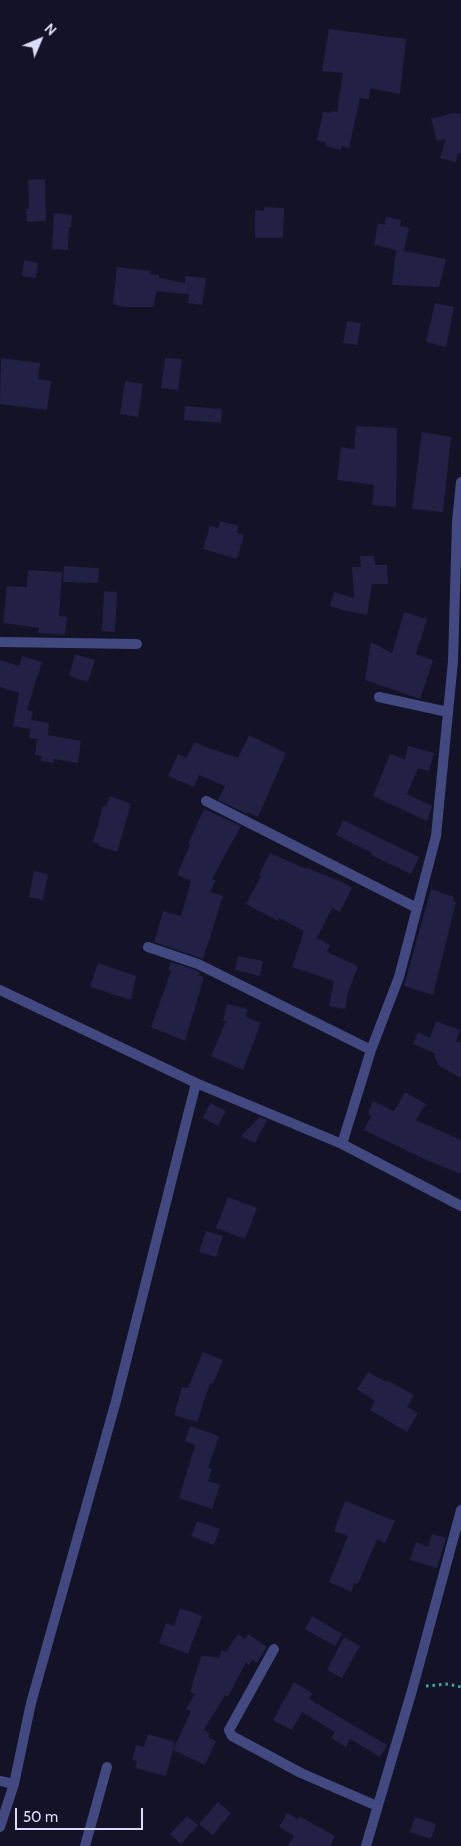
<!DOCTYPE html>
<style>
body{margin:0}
#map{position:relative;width:461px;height:1846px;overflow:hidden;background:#131226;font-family:Cabin,sans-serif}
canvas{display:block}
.north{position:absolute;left:15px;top:15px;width:50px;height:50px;-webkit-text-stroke:4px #131226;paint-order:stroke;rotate:45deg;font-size:14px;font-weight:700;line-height:20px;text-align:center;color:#dbdcfb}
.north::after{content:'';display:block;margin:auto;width:18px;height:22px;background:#dbdcfb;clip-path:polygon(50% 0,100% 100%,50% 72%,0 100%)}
.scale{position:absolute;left:15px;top:1808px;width:128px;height:22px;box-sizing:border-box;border:2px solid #dbdcfb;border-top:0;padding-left:6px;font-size:15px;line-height:18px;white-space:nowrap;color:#dbdcfb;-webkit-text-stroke:4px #131226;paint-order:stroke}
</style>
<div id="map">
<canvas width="461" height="1846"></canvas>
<div class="north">N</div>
<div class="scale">50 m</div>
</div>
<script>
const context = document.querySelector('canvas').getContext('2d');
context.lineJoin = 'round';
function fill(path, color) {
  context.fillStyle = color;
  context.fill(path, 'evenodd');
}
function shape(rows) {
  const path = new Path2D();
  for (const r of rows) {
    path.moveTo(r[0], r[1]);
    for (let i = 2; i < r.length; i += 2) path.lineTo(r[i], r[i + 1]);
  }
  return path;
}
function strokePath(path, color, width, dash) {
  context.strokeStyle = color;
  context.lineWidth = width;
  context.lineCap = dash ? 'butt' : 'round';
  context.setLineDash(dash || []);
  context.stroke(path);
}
fill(shape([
 [329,29,406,39,400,94,370,88,369,99,360,98,349,148,342,146,341,150,326,146,326,143,317,140,323,112,330,113,331,111,337,112,343,73,322,71],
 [454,113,461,114,461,154,458,153,456,162,440,158,446,139,437,141,431,119],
 [45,179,46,221,27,222,26,209,29,209,28,180],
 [264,207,284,208,283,238,255,238,255,210,264,211],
 [54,213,72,215,71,228,69,227,68,250,52,249],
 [386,217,401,220,400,226,409,228,404,251,446,259,439,287,392,285,396,250,374,245,378,223,385,225],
 [24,260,38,263,36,278,22,276],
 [117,267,151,271,150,274,159,275,159,278,185,283,185,276,206,278,202,305,188,303,189,294,184,294,184,290,184,294,157,291,153,307,124,307,113,304],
 [435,303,454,307,446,347,426,342],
 [347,321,361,323,357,345,343,343],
 [1,358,40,363,38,379,51,381,47,410,0,404],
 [165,358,182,359,178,390,161,388],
 [125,381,143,384,138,417,120,414],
 [185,406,222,409,221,423,184,420],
 [356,426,397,428,396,507,372,505,374,485,337,480,341,447,354,449],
 [422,432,451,437,443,512,412,509],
 [220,521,239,526,237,533,244,535,237,559,203,549,210,526,218,528],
 [360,556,374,556,375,565,387,565,388,584,372,584,367,615,346,611,330,606,334,592,354,598,352,567,361,567],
 [64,566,99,568,98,583,63,582],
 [28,570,62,572,59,616,67,617,65,635,38,633,39,628,3,623,7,586,27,587],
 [104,591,117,592,115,632,102,631],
 [404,612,427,619,416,654,433,660,420,699,365,680,371,642,392,653],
 [75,654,95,660,88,682,69,676],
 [22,656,42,662,27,710,33,711,31,720,49,723,48,735,81,741,78,763,54,759,54,763,41,761,42,756,35,755,37,739,29,738,31,725,30,729,13,726,19,693,0,687,0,660,19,666],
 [249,735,286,753,258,817,248,812,247,814,218,800,225,786,199,775,194,787,168,776,178,754,186,758,195,742,203,746,238,758],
 [408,746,434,753,429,771,418,768,407,794,432,806,427,821,373,796,390,754,405,759],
 [110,796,131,804,117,852,99,846,99,844,93,842,103,806,106,807],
 [204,809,241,826,212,879,216,880,210,892,223,896,203,959,154,942,163,911,181,916,191,881,177,875,190,845,188,844],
 [343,820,419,857,411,874,371,855,372,853,336,835],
 [270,853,306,869,307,868,344,883,352,888,340,912,332,908,317,938,330,945,327,951,329,953,358,966,348,993,345,1009,329,1006,334,981,292,967,304,931,279,918,278,921,246,904,261,876,259,875],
 [34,871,48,874,43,900,29,897],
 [431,889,454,897,453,901,456,902,433,995,404,986],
 [238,956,263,961,260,976,235,970],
 [171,962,195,970,199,972,199,975,204,977,185,1041,151,1027,171,971,168,969],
 [98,963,136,976,131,1000,90,987],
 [227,1004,248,1009,246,1017,261,1023,243,1070,211,1056,226,1021,223,1021],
 [436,1021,460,1030,456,1041,461,1043,461,1078,438,1065,434,1053,413,1044,418,1032,430,1038],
 [405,1092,426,1104,416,1120,461,1140,461,1174,424,1159,364,1130,371,1116,368,1114,373,1101,394,1111],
 [210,1103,226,1111,218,1126,203,1118],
 [260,1117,267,1120,255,1143,241,1136],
 [228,1197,257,1208,245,1239,216,1228],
 [206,1231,223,1236,216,1257,199,1252],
 [203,1352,223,1360,213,1384,210,1383,197,1422,174,1415,182,1387,188,1388],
 [368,1372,386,1382,387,1380,414,1395,407,1407,418,1413,407,1432,370,1410,375,1401,357,1389],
 [190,1426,219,1436,208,1468,212,1469,208,1481,220,1485,212,1509,179,1498,195,1445,185,1441],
 [345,1501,395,1521,385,1543,377,1539,358,1584,354,1583,351,1592,329,1582,348,1536,334,1531],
 [197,1521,220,1529,214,1545,191,1536],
 [432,1534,446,1538,437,1568,410,1560,416,1542,428,1547],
 [180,1608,202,1616,188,1654,159,1643,166,1623,174,1626],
 [312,1616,342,1634,335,1646,305,1629],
 [238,1634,245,1639,248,1634,267,1647,257,1663,252,1660,249,1665,246,1662,228,1697,225,1695,204,1730,210,1733,208,1737,216,1741,205,1765,173,1750,191,1711,186,1709,195,1694,190,1692,201,1656,219,1657,222,1650,226,1652],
 [344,1637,360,1646,342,1678,327,1670],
 [294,1682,312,1693,309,1699,387,1745,380,1757,350,1739,346,1747,331,1738,335,1732,302,1712,292,1730,273,1720],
 [148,1734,175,1742,166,1776,135,1768,137,1761,132,1760,136,1745,144,1747],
 [218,1802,231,1813,213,1835,199,1824],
 [287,1813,298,1819,299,1816,335,1836,330,1846,288,1846,294,1836,279,1827],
 [187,1816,198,1825,181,1844,170,1834],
 [415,1817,436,1824,431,1839,410,1832]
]), '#222045');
strokePath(shape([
 [426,1686,448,1684,461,1687]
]), '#3dae96', 3, [2.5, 4]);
strokePath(shape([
 [0,642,137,644],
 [379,697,448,712],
 [206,801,417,908],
 [148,947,198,964,371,1050],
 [0,990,196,1083,342,1144,461,1206],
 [342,1144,371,1050,399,977,436,836,453,661,457,522,461,482],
 [274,1649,229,1730,232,1736,301,1773,377,1806],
 [0,1781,14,1784],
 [0,1827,14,1784,31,1703,116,1401,196,1083],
 [85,1846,107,1767],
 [366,1846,413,1687,461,1510]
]), '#424980', 10);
</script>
